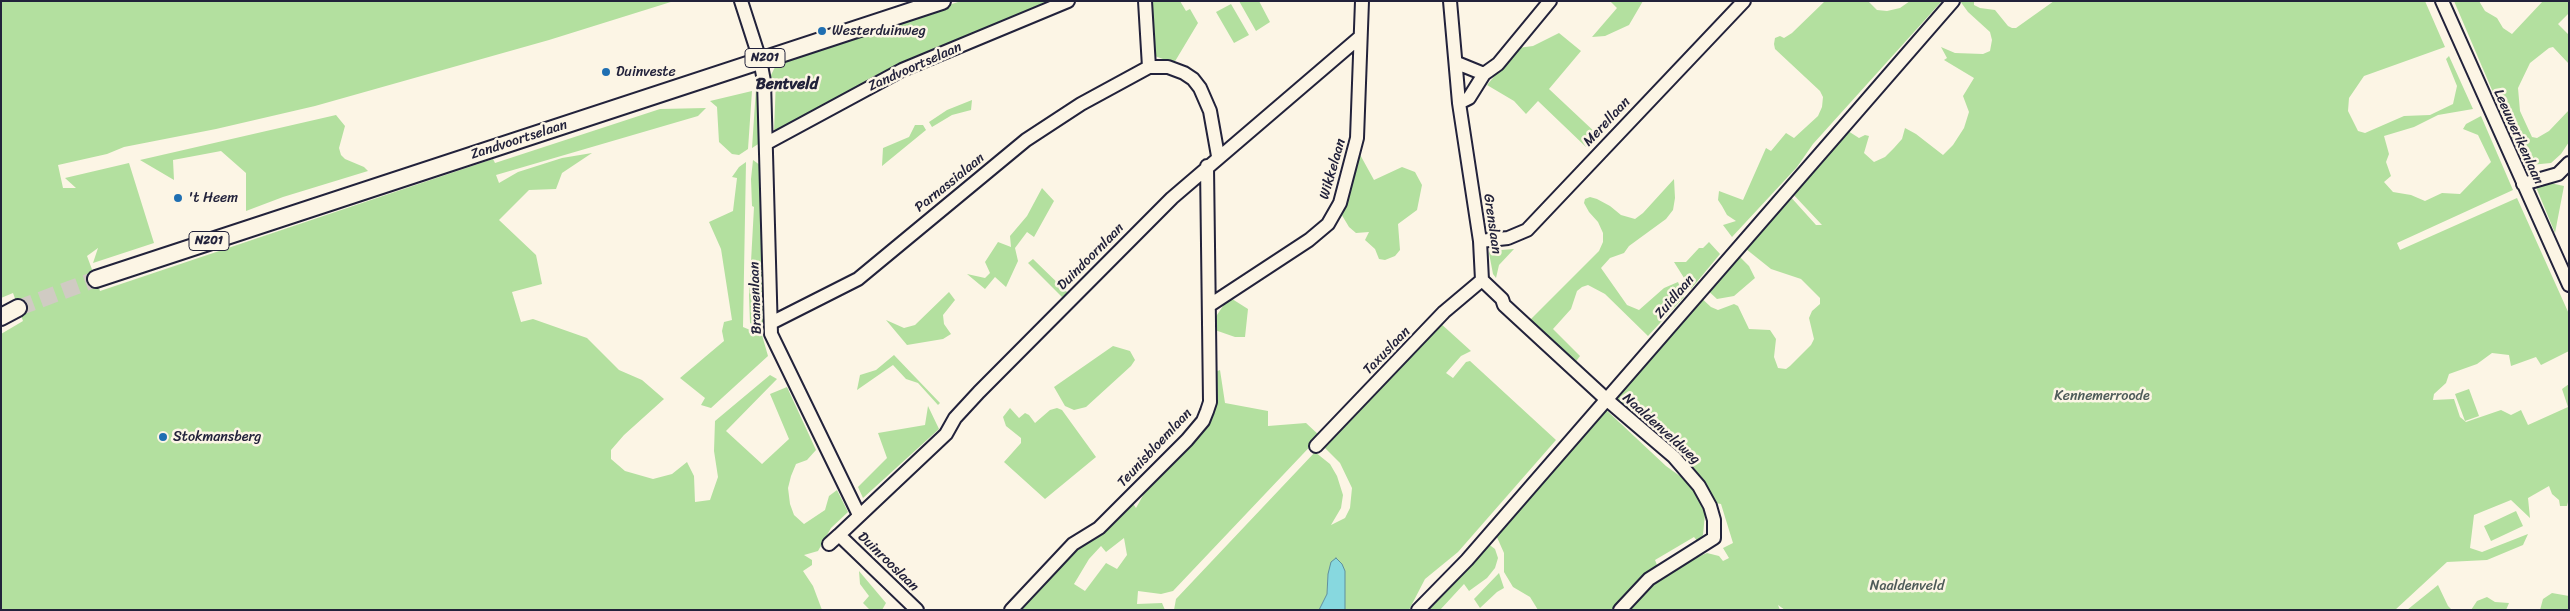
<!DOCTYPE html>
<style>
body{margin:0}
#map{position:relative;width:2570px;height:611px;overflow:hidden;background:#fcf5e5;font-family:Sriracha,sans-serif}
canvas{display:block}
.frame{position:absolute;inset:0;border:2px solid #22223b;pointer-events:none}
</style>
<div id="map">
<canvas width="2570" height="611"></canvas>
<div class="frame"></div>
</div>
<script>
const context = document.querySelector('canvas').getContext('2d');
context.lineJoin = 'round';
function fill(path, color) {
  context.fillStyle = color;
  context.fill(path, 'evenodd');
}
function shape(rows) {
  const path = new Path2D();
  for (const r of rows) {
    path.moveTo(r[0], r[1]);
    for (let i = 2; i < r.length; i += 2) path.lineTo(r[i], r[i + 1]);
  }
  return path;
}
function strokePath(path, color, width, dash) {
  context.strokeStyle = color;
  context.lineWidth = width;
  context.lineCap = dash ? 'butt' : 'round';
  context.setLineDash(dash || []);
  context.stroke(path);
}
function label(font, color, halo, rows, align = 'center') {
  context.font = font + ' Sriracha,sans-serif';
  context.lineWidth = 5;
  context.setLineDash([]);
  context.textBaseline = 'middle';
  context.strokeStyle = halo;
  context.fillStyle = color;
  for (const [text, x, y, turn = 0] of rows) {
    context.save();
    context.translate(x, y);
    context.rotate((+turn || 0) * Math.PI / 180);
    context.textAlign = isNaN(turn) ? turn : align;
    if (halo) context.strokeText(text, 0, 0);
    context.fillText(text, 0, 0);
    context.restore();
  }
}
fill(shape([
 [1,1,674,1,549,40,315,106,216,129,124,147,107,154,58,165,63,188,76,188,65,178,129,163,154,243,93,263,98,248,87,256,100,291,493,159,495,163,660,109,706,108,698,116,496,175,499,183,518,172,562,158,592,153,562,173,556,189,529,190,499,220,536,255,542,284,512,292,521,322,533,319,587,338,619,370,642,380,664,399,624,435,611,450,611,459,625,471,653,479,672,474,687,462,694,476,695,502,710,500,718,477,714,451,715,421,770,375,777,379,726,431,762,464,789,439,770,394,787,387,816,450,807,460,796,464,791,476,788,488,790,504,794,515,804,524,825,510,829,496,837,490,848,512,831,528,818,551,804,555,812,560,812,565,803,571,813,586,822,610,1,610,1,334,23,321,13,293,1,298],
 [961,1,1058,1,774,132,776,79,770,77,776,65,816,49],
 [1149,1,1180,1,1186,11,1190,9,1198,23,1174,63,1152,55],
 [1239,1,1259,1,1270,22,1256,31],
 [1610,1,1643,1,1629,25,1605,36,1592,37,1617,8],
 [1825,1,1868,1,1877,10,1887,11,1900,8,1910,1,1942,1,1813,144,1797,167,1732,237,1723,225,1736,221,1727,215,1722,206,1718,200,1719,191,1743,200,1766,148,1771,151,1786,133,1794,138,1818,116,1822,107,1823,97,1820,91,1775,49,1774,44,1775,38,1780,36,1784,38,1792,33],
 [1960,1,1974,1,1974,5,1980,8,1995,10,2008,26,2012,28,2016,28,2054,1,2425,1,2445,47,2364,76,2349,98,2348,111,2358,131,2365,133,2404,116,2430,115,2453,104,2457,86,2446,59,2449,56,2473,109,2438,115,2414,127,2384,136,2389,154,2386,162,2391,176,2384,182,2393,192,2411,195,2425,201,2442,193,2460,194,2491,162,2478,135,2463,129,2466,124,2481,116,2513,190,2397,243,2400,250,2517,198,2569,314,2569,351,2541,365,2536,357,2511,366,2509,355,2492,353,2477,364,2449,374,2446,383,2434,394,2433,400,2454,399,2460,417,2466,422,2501,410,2511,415,2521,410,2528,425,2568,407,2562,389,2569,384,2569,498,2567,506,2560,506,2559,500,2552,494,2549,486,2528,498,2530,518,2511,500,2474,515,2470,548,2482,552,2528,534,2523,545,2487,560,2447,562,2395,610,1785,610,1778,605,1780,610,1624,610,1655,579,1683,563,1707,553,1719,556,1723,561,1729,558,1723,548,1733,543,1721,504,1716,503,1614,397,1698,295,1711,307,1718,310,1734,304,1738,306,1749,329,1770,330,1776,339,1774,357,1778,368,1786,369,1790,366,1811,345,1814,339,1809,318,1812,311,1820,304,1820,298,1801,279,1771,269,1741,245,1788,194,1816,225,1822,225,1790,191,1843,133,1848,131,1859,138,1865,135,1869,136,1864,153,1874,162,1885,157,1894,148,1902,139,1905,128,1916,134,1943,155,1953,145,1964,128,1969,112,1963,96,1974,78,1944,60,1947,58,1941,47,1955,53,1983,54,1990,51,1992,40,1990,32,1968,12],
 [2454,1,2479,1,2485,11,2497,18,2503,28,2512,34,2543,1,2569,1,2569,13,2558,24,2569,35,2569,64,2553,47,2549,48,2530,63,2518,88,2520,111,2532,137,2537,138,2549,131,2569,110,2569,142,2561,154,2551,163,2530,165,2521,158],
 [1231,4,1249,35,1234,43,1216,12],
 [1559,33,1581,51,1549,89,1598,135,1586,147,1538,101,1526,114,1514,101,1487,85,1518,48,1533,46],
 [756,88,760,88,763,141,752,148],
 [752,91,748,149,739,155,732,154,719,142,717,107,710,101],
 [972,100,971,110,952,115,932,127,929,122,947,110],
 [336,115,345,126,339,148,341,155,345,159,364,167,368,171,283,197,246,211,246,173,221,151,173,160,174,180,140,160],
 [915,125,923,125,926,130,882,166,883,148,909,137],
 [1358,151,1374,180,1402,167,1415,172,1422,185,1417,210,1398,224,1400,250,1395,256,1385,260,1379,259,1375,249,1365,240,1369,232,1356,233,1349,227,1340,212],
 [753,160,764,168,765,278,750,280,754,207,752,206,751,179],
 [746,162,743,327,762,335,768,356,711,408,701,405,705,398,680,378,724,341,722,331,724,322,732,320,721,249,709,222,733,211,737,178,732,177,739,167],
 [1674,179,1675,198,1673,210,1666,219,1629,246,1624,253,1610,258,1601,268,1627,305,1639,310,1664,288,1678,282,1684,297,1648,336,1605,294,1588,285,1582,287,1577,291,1571,309,1553,329,1580,356,1574,364,1529,321,1599,251,1603,242,1603,233,1598,222,1589,212,1584,203,1585,199,1590,197,1597,199,1610,206,1621,215,1635,219,1643,213],
 [2550,183,2564,186,2555,233,2536,187],
 [1042,188,1054,201,1034,237,1027,232,1015,248,1018,261,1006,287,995,277,985,289,967,274,985,278,990,273,985,262,998,242,1011,247,1010,236,1027,216],
 [1709,242,1720,254,1691,289,1674,262,1686,262,1699,248,1703,248],
 [1499,247,1501,250,1514,249,1499,265,1496,278,1493,274,1489,253,1491,249],
 [1735,252,1749,266,1755,278,1734,296,1717,299,1704,287],
 [1033,259,1068,293,1062,297,1028,263],
 [766,280,765,330,750,323,749,295,750,283],
 [949,292,955,300,943,315,944,324,951,334,943,339,907,345,886,320,904,328,915,325],
 [1229,297,1248,309,1245,337,1235,337,1212,329,1213,321],
 [1439,322,1471,351,1461,356,1446,373,1453,378,1466,362,1470,361,1556,440,1458,552,1425,579,1409,610,1345,610,1345,571,1328,574,1327,594,1319,610,1174,610,1176,599,1315,452,1330,464,1337,476,1343,495,1341,508,1331,525,1345,518,1350,508,1352,488,1340,463,1322,445],
 [1113,346,1130,351,1135,360,1131,366,1086,407,1074,410,1065,406,1054,387],
 [894,355,940,403,938,405,918,383,906,379,893,365,857,390,860,375,876,370],
 [1220,370,1225,403,1268,411,1268,426,1306,423,1320,436,1173,591,1161,594,1138,591,1137,604,1162,603,1165,610,1017,610,1071,554,1115,523,1132,502,1136,508,1150,483,1189,442,1215,372],
 [1124,538,1127,555,1117,569,1106,563,1085,591,1074,584,1089,559,1101,546,1106,552],
 [2469,389,2479,416,2465,421,2455,394],
 [928,406,939,429,863,498,858,487,887,458,878,433,925,425],
 [1010,408,1019,418,1025,413,1029,415,1035,423,1050,410,1057,408,1062,410,1096,457,1045,499,1004,462,1021,443,1021,438,1006,426,1003,417],
 [1604,408,1666,466,1684,479,1699,496,1705,514,1703,535,1698,542,1694,537,1655,560,1657,565,1613,610,1538,610,1530,597,1513,587,1504,572,1504,553,1496,535],
 [2516,511,2523,526,2491,541,2484,526],
 [1487,543,1495,549,1498,558,1495,568,1487,578,1469,591,1464,584,1440,610,1425,610],
 [859,571,886,603,882,610,870,610,863,603,869,596,860,584],
 [1499,573,1504,588,1497,592,1480,608,1474,599],
 [2438,585,2448,606,2452,610,2407,610],
 [2552,593,2569,596,2569,610,2540,610,2543,599],
 [2487,597,2495,602,2509,603,2506,610,2471,610,2477,601]
]), '#b3e09f');
const water = shape([
 [1336,558,1342,564,1345,571,1345,610,1319,610,1327,594,1328,574,1331,562,1336,558]
]);
fill(water, '#87d8df');
strokePath(water, '#5f8f9d', 1);
strokePath(shape([
 [18,308,96,279]
]), '#d0cbc3', 16, [16, 8]);
const minor = shape([
 [741,1,760,60,764,81,771,334,859,515],
 [1145,1,1149,67,1168,67,1184,73,1193,79,1200,88,1210,111,1218,156],
 [1450,1,1459,103,1480,241,1482,280,1502,299,1504,305,1606,399,1674,457,1699,486,1710,506,1714,520,1714,538,1649,579,1620,610],
 [2442,1,2569,285],
 [1457,63,1484,74],
 [1459,103,1469,98,1484,74,1498,64,1550,1],
 [767,143,902,70,1068,1],
 [2523,184,2558,174,2569,163],
 [1480,241,1508,238,1527,230,1744,1],
 [1210,305,1309,240,1328,224,1340,203,1357,138,1362,1],
 [771,323,858,279,1026,140,1081,104,1149,67],
 [1316,446,1444,312,1482,280],
 [829,544,839,535],
 [917,610,839,535,946,434,955,418,979,392,1172,198,1360,37],
 [1011,610,1073,544,1099,528,1187,440,1203,421,1207,411,1210,402,1207,166],
 [1418,610,1467,560,1953,1]
]);
const major = shape([
 [96,279,942,1],
 [1,317,18,308]
]);
strokePath(minor, '#22223b', 16);
strokePath(major, '#22223b', 20);
strokePath(minor, '#fcf5e5', 12);
strokePath(major, '#fcf5e5', 16);
for (const [x, y, r, color] of [
 [822,31,5,"#1f6fb2"],
 [606,72,5,"#1f6fb2"],
 [178,198,5,"#1f6fb2"],
 [163,437,5,"#1f6fb2"]
]) {
  const dot = new Path2D();
  dot.arc(x, y, r, 0, 2 * Math.PI);
  context.fillStyle = color;
  context.fill(dot);
  strokePath(dot, '#fcf5e5', 2);
}
for (const [x, y, w] of [
 [765,58,40],
 [209,241,40]
]) {
  const box = new Path2D();
  box.roundRect(x - w / 2, y - 9.5, w, 19, 4);
  context.fillStyle = '#fcf5e5';
  context.fill(box);
  strokePath(box, '#22223b', 1);
}
label('bold 12px', '#22223b', null, [
 ["N201",765,58],
 ["N201",209,241]
]);
label('14px', '#22223b', '#fcf5e5', [
 ["Westerduinweg",832,31],
 ["Duinveste",616,72],
 ["'t Heem",188,198],
 ["Stokmansberg",173,437]
], 'left');
label('14px', '#22223b', '#fcf5e5', [
 ["Zandvoortselaan",915,67,-24],
 ["Merellaan",1607,122,-47],
 ["Leeuwerikenlaan",2518,137,66],
 ["Zandvoortselaan",519,140,-18],
 ["Wikkelaan",1333,169,-74],
 ["Parnassialaan",950,183,-39],
 ["Grenslaan",1492,224,82],
 ["Duindoornlaan",1091,257,-45],
 ["Zuidlaan",1675,297,-49],
 ["Bramenlaan",756,298,-92],
 ["Taxuslaan",1387,351,-46],
 ["Naaldenveldweg",1661,429,42],
 ["Teunisbloemlaan",1155,448,-47],
 ["Duinrooslaan",888,562,44]
]);
label('14px', '#4e5b59', '#fcf5e5', [
 ["Kennemerroode",2102,396],
 ["Naaldenveld",1907,586]
]);
label('bold 16px', '#22223b', '#fcf5e5', [
 ["Bentveld",787,85]
]);
</script>
